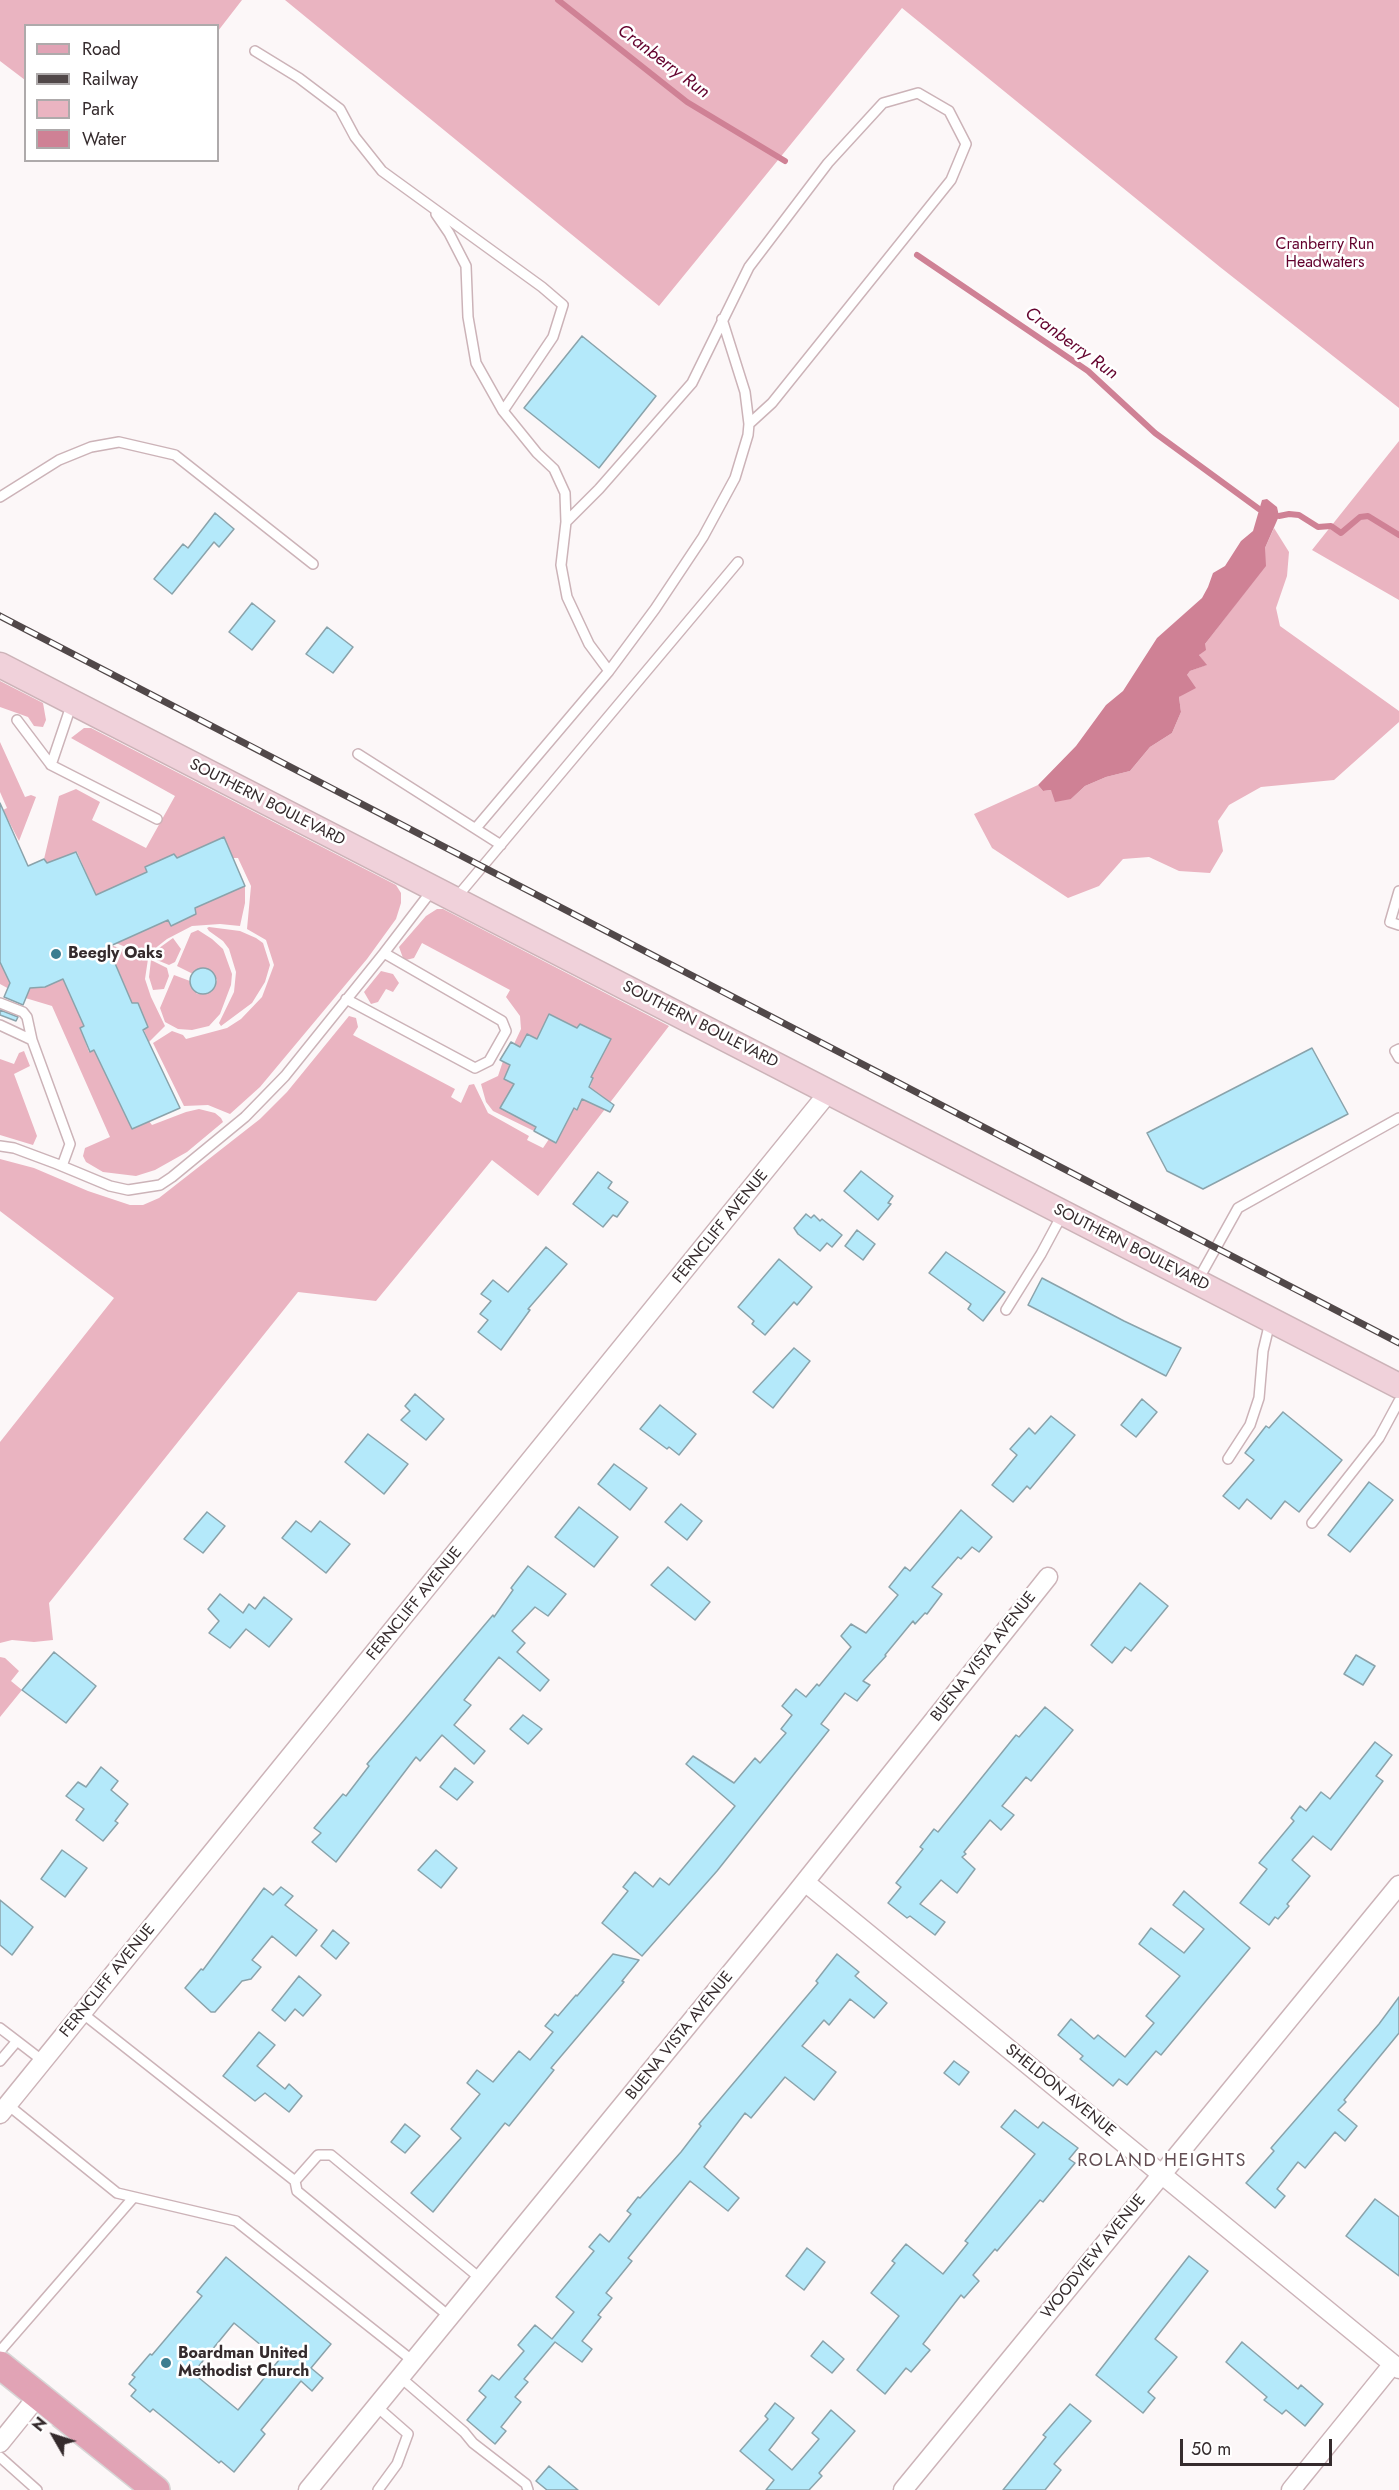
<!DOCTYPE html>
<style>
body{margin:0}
#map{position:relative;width:1399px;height:2490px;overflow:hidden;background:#fcf7f8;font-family:Jost,sans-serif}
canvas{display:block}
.legend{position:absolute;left:24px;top:24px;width:195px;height:138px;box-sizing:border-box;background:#fff;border:2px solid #aeaaab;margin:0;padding:8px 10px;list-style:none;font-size:18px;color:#352b2d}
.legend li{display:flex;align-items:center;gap:12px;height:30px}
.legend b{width:30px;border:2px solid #aeaaab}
.north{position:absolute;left:24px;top:2406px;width:60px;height:60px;-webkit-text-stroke:4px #fff;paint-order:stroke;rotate:309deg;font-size:16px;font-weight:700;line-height:24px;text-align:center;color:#352b2d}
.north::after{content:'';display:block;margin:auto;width:21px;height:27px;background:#352b2d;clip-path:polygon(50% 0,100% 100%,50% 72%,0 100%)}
.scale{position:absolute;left:1180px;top:2439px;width:152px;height:27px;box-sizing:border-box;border:3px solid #352b2d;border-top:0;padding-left:8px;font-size:18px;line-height:21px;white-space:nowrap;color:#352b2d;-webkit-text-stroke:4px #fff;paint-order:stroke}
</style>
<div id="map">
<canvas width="1399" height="2490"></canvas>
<ul class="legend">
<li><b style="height:8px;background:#e1a3b5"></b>Road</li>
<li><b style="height:8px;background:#514849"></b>Railway</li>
<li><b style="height:16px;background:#eab4c1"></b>Park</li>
<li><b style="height:16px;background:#cf8195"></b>Water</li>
</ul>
<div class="north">N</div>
<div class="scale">50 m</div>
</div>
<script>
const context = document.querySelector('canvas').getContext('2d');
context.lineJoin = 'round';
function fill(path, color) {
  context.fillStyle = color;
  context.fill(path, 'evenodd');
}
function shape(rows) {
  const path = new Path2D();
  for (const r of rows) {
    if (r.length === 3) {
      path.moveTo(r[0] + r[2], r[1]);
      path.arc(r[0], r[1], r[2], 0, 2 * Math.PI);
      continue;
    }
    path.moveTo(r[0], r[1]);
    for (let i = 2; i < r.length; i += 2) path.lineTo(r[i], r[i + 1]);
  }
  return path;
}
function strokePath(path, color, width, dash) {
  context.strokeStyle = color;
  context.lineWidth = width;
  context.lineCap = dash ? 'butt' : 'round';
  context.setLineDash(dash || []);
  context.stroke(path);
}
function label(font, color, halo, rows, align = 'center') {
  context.font = font + ' Jost,sans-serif';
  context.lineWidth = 5;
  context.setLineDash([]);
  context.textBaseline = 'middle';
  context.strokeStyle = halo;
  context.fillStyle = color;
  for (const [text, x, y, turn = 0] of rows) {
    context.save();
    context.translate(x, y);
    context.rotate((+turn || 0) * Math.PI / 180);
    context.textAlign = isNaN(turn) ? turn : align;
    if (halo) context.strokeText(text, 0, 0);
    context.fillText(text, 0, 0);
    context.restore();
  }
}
fill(shape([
 [0,0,242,0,218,31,218,26,26,26,25,80,0,61],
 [285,0,1399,0,1399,408,1220,267,902,8,659,306],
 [1399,441,1399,600,1312,550],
 [1274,528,1289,552,1287,576,1276,608,1280,626,1399,711,1399,722,1334,780,1261,787,1229,805,1218,821,1223,851,1210,873,1179,871,1149,857,1123,859,1099,886,1068,898,992,848,974,814,1038,785,1043,791,1051,790,1071,799,1085,786,1106,777,1130,771,1150,747,1172,733,1181,712,1179,697,1188,690,1187,675,1190,671,1206,665,1199,655,1205,644,1265,566,1265,548],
 [0,681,43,703,46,720,43,727,34,726,28,717,0,707],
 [84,728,91,728,396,885,401,893,401,903,396,919,367,959,260,1087,230,1114,208,1105,184,1106,153,1043,172,1031,183,1035,186,1039,227,1028,241,1019,262,997,274,965,266,940,247,929,251,886,238,858,177,858,174,854,146,867,147,872,96,895,77,852,47,863,44,859,59,796,76,789,100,802,92,820,146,848,175,796,71,738],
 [0,742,25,797,31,795,36,797,19,841,3,810,7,808,0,792],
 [245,886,245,903,240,926,220,924,192,926,167,939,153,950,149,957,116,943,168,920,171,926,195,908],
 [437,909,443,909,669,1026,538,1196,492,1160,376,1301,298,1292,49,1603,53,1640,34,1642,12,1640,0,1643,0,1442,114,1298,0,1211,0,1159,34,1168,88,1191,130,1205,143,1205,159,1198,260,1119,287,1092,349,1016,356,1018,358,1027,353,1035,455,1089,451,1097,461,1103,469,1085,474,1084,488,1113,529,1136,527,1140,543,1148,549,1139,556,1143,574,1108,577,1109,582,1099,585,1100,593,1079,591,1077,577,1028,549,1014,537,1039,527,1034,520,1047,514,1044,521,1029,520,1016,506,997,510,990,422,943,414,958,406,960,403,958,399,947,426,916],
 [209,927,240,931,256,938,263,943,270,965,265,982,252,1003,221,1026,219,1023,234,992,236,972,229,949,223,941,209,931,207,928],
 [198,930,212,939,223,949,232,974,231,985,220,1014,209,1026,192,1030,178,1029,165,1022,160,1008,174,975,190,981,197,994,211,992,217,980,209,969,195,970,193,974,177,966,191,933],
 [173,938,181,949,175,962,169,965,152,958,155,951],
 [111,945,148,959,145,979,151,997,165,1026,149,1042,144,1030,148,1027,138,1003,132,1003,108,947],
 [151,960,167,968,169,976,164,989,153,990,149,977],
 [0,962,12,987,11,990,0,984],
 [381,971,393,974,399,983,393,992,386,989,378,1002,371,1004,364,992],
 [63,979,84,1026,80,1028,89,1052,94,1050,152,1125,186,1112,199,1109,215,1113,221,1118,223,1122,187,1152,155,1170,136,1176,103,1172,86,1162,83,1156,85,1148,110,1137,52,1006,22,997,27,985,45,987],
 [24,1051,30,1066,14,1074,37,1136,33,1145,0,1135,0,1059,14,1064,19,1053],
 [503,1061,510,1066,504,1079,514,1084,500,1108,536,1127,534,1131,493,1111,486,1102,481,1084,498,1076],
 [0,1657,5,1658,19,1671,11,1681,22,1690,0,1717]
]), '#eab4c1');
fill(shape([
 [1267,499,1277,507,1279,516,1265,548,1266,566,1205,644,1206,650,1199,655,1207,665,1190,671,1187,675,1196,688,1179,697,1181,712,1172,733,1150,747,1130,771,1106,777,1085,786,1071,799,1055,802,1051,790,1043,791,1038,785,1076,746,1106,705,1123,691,1157,638,1202,598,1208,587,1213,573,1225,566,1241,541,1253,531,1262,500]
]), '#cf8195');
strokePath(shape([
 [558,0,687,102,785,161],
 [917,255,1088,371,1155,433,1259,509],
 [1279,516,1289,514,1299,515,1318,527,1331,526,1341,533,1360,517,1368,516,1399,535]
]), '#cf8195', 6);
const building = shape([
 [582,336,656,396,599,468,524,408,582,336],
 [215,513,234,529,219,547,214,542,172,594,154,579,183,544,188,548,215,513],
 [252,603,275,621,252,650,229,632,252,603],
 [327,627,353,647,333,673,306,654,327,627],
 [0,803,28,866,44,859,47,863,76,852,96,895,147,872,145,867,174,854,177,858,224,837,245,886,195,908,196,914,171,926,168,920,108,947,132,1003,138,1003,148,1027,143,1030,180,1108,132,1129,94,1050,90,1052,80,1028,84,1026,63,979,45,987,30,988,23,1005,4,997,10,983,0,962,0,803],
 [203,981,13],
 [0,1010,18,1017,16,1021,0,1015,0,1010],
 [549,1014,577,1028,580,1024,611,1039,591,1077,593,1078,589,1087,614,1105,610,1112,582,1099,577,1110,574,1108,556,1143,534,1131,536,1127,500,1108,514,1084,504,1079,510,1065,500,1060,511,1042,520,1047,527,1034,537,1039,549,1014],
 [1312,1048,1348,1114,1203,1189,1167,1171,1147,1133,1312,1048],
 [861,1171,893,1196,888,1203,891,1204,878,1220,844,1191,861,1171],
 [598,1172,612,1182,608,1188,628,1202,617,1217,613,1215,603,1227,573,1204,598,1172],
 [806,1214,811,1218,814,1215,820,1221,822,1219,842,1235,832,1247,827,1243,820,1251,798,1234,794,1228,806,1214],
 [857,1230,875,1244,863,1260,845,1246,857,1230],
 [546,1247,567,1264,528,1309,530,1310,501,1350,478,1332,488,1320,480,1314,491,1301,481,1294,493,1280,508,1292,546,1247],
 [946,1252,1005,1292,983,1321,968,1309,971,1304,929,1273,946,1252],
 [779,1259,812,1287,797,1305,794,1302,765,1335,752,1324,754,1321,738,1307,779,1259],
 [1042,1278,1124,1321,1181,1348,1166,1376,1028,1305,1042,1278],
 [794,1348,810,1361,773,1408,753,1392,794,1348],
 [415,1394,444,1419,426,1440,401,1420,410,1411,405,1406,415,1394],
 [1142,1399,1157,1412,1136,1437,1121,1425,1142,1399],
 [660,1405,696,1434,679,1455,669,1447,667,1449,640,1429,660,1405],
 [1283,1412,1342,1460,1299,1512,1285,1501,1271,1519,1247,1499,1239,1509,1223,1496,1254,1460,1245,1453,1266,1426,1269,1428,1283,1412],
 [1051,1416,1075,1435,1030,1489,1027,1486,1013,1502,992,1485,1017,1455,1010,1449,1029,1428,1035,1434,1051,1416],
 [368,1434,408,1464,384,1494,345,1462,368,1434],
 [614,1464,647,1488,630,1510,598,1484,614,1464],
 [1369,1482,1393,1500,1350,1552,1328,1535,1369,1482],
 [681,1504,702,1521,687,1540,665,1522,681,1504],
 [579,1507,618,1537,594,1567,555,1537,579,1507],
 [961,1510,992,1537,979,1552,972,1547,961,1559,958,1557,932,1587,942,1594,927,1614,925,1613,915,1624,913,1621,885,1655,886,1656,863,1681,870,1685,857,1701,845,1693,821,1724,829,1730,717,1871,642,1956,602,1923,628,1891,623,1887,635,1872,653,1887,660,1878,669,1885,735,1806,686,1764,693,1756,734,1783,755,1758,760,1763,786,1733,781,1729,792,1715,782,1706,796,1689,806,1697,817,1684,819,1686,851,1647,841,1636,851,1624,866,1633,898,1595,889,1587,905,1567,910,1571,961,1510],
 [207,1512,225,1526,203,1553,184,1539,207,1512],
 [296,1521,311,1532,320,1521,350,1544,326,1573,282,1538,296,1521],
 [528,1566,566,1594,548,1616,535,1607,512,1631,525,1643,517,1652,549,1680,540,1691,499,1657,464,1700,471,1705,454,1725,485,1751,474,1764,442,1735,420,1761,416,1757,336,1862,312,1842,321,1833,314,1828,343,1794,346,1796,369,1766,367,1764,493,1615,494,1617,513,1590,511,1588,528,1566],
 [668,1567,710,1602,695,1620,651,1585,668,1567],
 [1140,1583,1168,1606,1131,1651,1125,1647,1112,1663,1091,1645,1140,1583],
 [220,1594,243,1613,249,1604,255,1609,264,1597,292,1619,269,1647,246,1629,230,1648,209,1633,219,1621,208,1609,220,1594],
 [54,1652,96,1686,66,1723,22,1690,54,1652],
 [1356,1655,1375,1666,1363,1685,1344,1674,1356,1655],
 [1045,1707,1073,1730,1031,1781,1026,1777,1002,1806,1014,1815,1001,1830,990,1820,964,1852,966,1854,962,1857,975,1869,957,1893,941,1880,920,1904,945,1922,935,1935,910,1916,907,1918,888,1903,901,1887,896,1883,923,1849,920,1847,934,1829,938,1832,1016,1735,1019,1737,1045,1707],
 [523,1715,542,1729,528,1744,510,1729,523,1715],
 [1375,1742,1392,1755,1376,1776,1383,1781,1331,1850,1313,1836,1292,1860,1310,1876,1287,1904,1289,1906,1278,1919,1275,1917,1269,1925,1240,1903,1267,1869,1259,1863,1294,1821,1291,1818,1300,1806,1306,1811,1321,1792,1330,1799,1375,1742],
 [101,1767,118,1781,111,1790,128,1804,115,1821,118,1823,103,1841,76,1820,84,1809,66,1796,78,1782,86,1787,101,1767],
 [455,1768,473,1782,457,1800,440,1787,455,1768],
 [62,1850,87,1868,65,1897,41,1879,62,1850],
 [436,1850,457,1868,441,1888,418,1870,436,1850],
 [281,1887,293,1896,285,1905,317,1930,296,1956,272,1936,252,1960,261,1967,251,1979,242,1981,215,2012,211,2012,185,1988,201,1969,203,1970,264,1888,273,1895,281,1887],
 [1184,1891,1250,1948,1161,2055,1156,2051,1127,2085,1119,2079,1113,2086,1080,2059,1083,2056,1058,2035,1071,2019,1094,2039,1098,2035,1125,2057,1154,2023,1146,2016,1180,1976,1139,1944,1151,1928,1184,1953,1204,1929,1173,1905,1184,1891],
 [0,1900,33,1927,12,1955,0,1945,0,1900],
 [333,1930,349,1943,336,1959,321,1946,333,1930],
 [613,1954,639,1960,622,1981,624,1982,551,2068,554,2070,509,2126,505,2123,433,2212,411,2193,461,2138,451,2129,480,2094,467,2083,477,2070,493,2082,519,2051,530,2060,553,2032,545,2026,555,2014,558,2016,576,1995,577,1996,613,1954],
 [837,1954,859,1972,855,1976,887,2003,874,2018,850,1999,829,2025,824,2020,802,2046,836,2072,814,2100,785,2077,751,2118,745,2113,704,2167,739,2198,728,2211,690,2181,628,2258,632,2261,606,2293,612,2298,598,2315,601,2317,582,2341,592,2349,582,2362,555,2342,524,2379,528,2382,515,2397,521,2402,501,2427,506,2431,495,2444,467,2420,486,2397,479,2391,492,2375,499,2380,524,2351,518,2345,535,2325,552,2339,574,2312,556,2297,594,2251,589,2247,600,2234,609,2242,631,2214,627,2211,638,2197,640,2198,681,2152,701,2126,699,2124,818,1983,816,1981,837,1954],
 [299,1976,321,1995,303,2016,295,2009,285,2021,272,2010,299,1976],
 [1399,1997,1399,2033,1344,2100,1346,2102,1338,2110,1357,2126,1345,2141,1335,2132,1305,2168,1298,2162,1277,2189,1285,2196,1275,2208,1246,2183,1274,2151,1271,2148,1379,2024,1399,1997],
 [259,2032,275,2045,257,2066,285,2089,289,2084,302,2096,289,2112,265,2093,255,2101,223,2076,259,2032],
 [954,2061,969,2072,959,2085,944,2073,954,2061],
 [1015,2110,1038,2128,1043,2122,1078,2148,1069,2159,1075,2163,1043,2202,1040,2200,997,2251,995,2249,973,2275,979,2281,964,2298,961,2295,923,2344,930,2350,911,2372,906,2368,885,2394,857,2370,899,2316,871,2293,895,2263,892,2261,906,2244,943,2274,968,2243,965,2241,1035,2154,1001,2127,1015,2110],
 [405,2124,420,2136,405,2153,391,2142,405,2124],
 [1375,2199,1399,2217,1399,2276,1346,2236,1375,2199],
 [807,2248,825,2262,804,2290,786,2276,807,2248],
 [1189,2256,1208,2271,1155,2339,1177,2357,1148,2392,1155,2398,1143,2413,1096,2375,1189,2256],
 [226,2257,331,2344,311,2368,323,2378,312,2391,301,2381,261,2430,265,2434,234,2472,221,2461,219,2463,153,2409,150,2412,131,2396,136,2390,129,2384,135,2377,132,2375,150,2354,152,2355,202,2296,197,2292,226,2257],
 [234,2323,279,2360,238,2410,193,2373,234,2323],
 [823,2341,844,2359,832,2373,811,2356,823,2341],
 [1242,2342,1298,2389,1301,2385,1323,2404,1305,2426,1286,2410,1282,2414,1264,2400,1267,2397,1226,2362,1242,2342],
 [775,2403,794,2418,769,2450,792,2470,819,2439,812,2433,831,2410,855,2431,819,2473,822,2476,809,2490,766,2490,774,2480,740,2451,768,2419,765,2416,775,2403],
 [1070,2404,1091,2421,1054,2464,1061,2470,1045,2490,1003,2490,1046,2437,1043,2435,1070,2404],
 [549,2466,578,2490,547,2490,536,2481,549,2466]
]);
fill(building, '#b4e9fa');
strokePath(building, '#8aa3ab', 1.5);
const lane = shape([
 [255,51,299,78,340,109,355,137,382,171,542,287,563,305,553,337,503,411],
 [436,214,449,233,466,266,468,317,476,363,503,411,537,453,554,469,565,493,566,522,561,565,567,597,589,644,609,671],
 [0,497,59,460,91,447,119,442,175,455,313,564],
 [566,522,599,489,692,383,749,267,828,163,883,103,918,93,949,111,966,144,951,180,772,403,749,424],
 [72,703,51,765,157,819],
 [17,720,51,765],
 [358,754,501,845],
 [476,828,609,671,655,609,703,537,735,478,748,435,749,424,745,392,722,319],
 [1399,891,1390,922,1399,925],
 [456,898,738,562],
 [346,999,475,1068,489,1061,506,1031,502,1021,384,953],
 [0,1003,23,1012,27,1017,32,1040],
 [0,1025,32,1040,70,1144,62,1166],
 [1399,1049,1395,1051,1399,1058],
 [0,1146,14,1148,57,1164,110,1186,128,1190,160,1185,172,1177,245,1117,285,1076,384,953,433,889],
 [1198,1280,1238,1208,1399,1118],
 [1006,1310,1041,1254,1063,1213],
 [1228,1459,1250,1425,1259,1398,1263,1351,1270,1322],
 [1312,1523,1379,1438,1399,1401],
 [82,2013,295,2181,318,2155,331,2155,481,2279],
 [0,2028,17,2041],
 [0,2061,17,2041,43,2061],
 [8,2105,117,2193,236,2221,413,2361],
 [295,2181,297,2191,450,2317],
 [0,2351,133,2198],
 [400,2377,464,2432,473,2443,526,2484,528,2490],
 [376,2406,408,2434,397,2464,378,2490],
 [0,2457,37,2490]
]);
const street = shape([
 [805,1882,1399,2369],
 [0,2114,828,1093],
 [0,2443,38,2396],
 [308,2490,792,1898,1048,1577],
 [903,2490,1399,1885],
 [1291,2490,1393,2364]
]);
const secondary = shape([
 [0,665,1399,1386]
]);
const primary = shape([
 [0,2365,156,2490]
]);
strokePath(lane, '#ccb3b8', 12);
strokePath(street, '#ccb3b8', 21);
strokePath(secondary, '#ccb3b8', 27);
strokePath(primary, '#d7d5d5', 30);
strokePath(lane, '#fff', 9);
strokePath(street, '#fff', 18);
strokePath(secondary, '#f0d1da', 24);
strokePath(primary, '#e1a3b5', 27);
const rail = shape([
 [0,616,1399,1343]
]);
strokePath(rail, '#514849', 7);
strokePath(rail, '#fff', 4.5, [14]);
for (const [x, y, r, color] of [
 [56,954,6,"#3c7d90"],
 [166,2363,6,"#3c7d90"]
]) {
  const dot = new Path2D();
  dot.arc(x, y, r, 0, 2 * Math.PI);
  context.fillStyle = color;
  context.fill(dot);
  strokePath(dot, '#fff', 2);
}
label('16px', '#62002c', '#fff', [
 ["Cranberry Run",1325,245],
 ["Headwaters",1325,263]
]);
label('16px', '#352b2d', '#fff', [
 ["SOUTHERN BOULEVARD",267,803,27],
 ["SOUTHERN BOULEVARD",700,1025,27],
 ["FERNCLIFF AVENUE",721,1227,-51],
 ["SOUTHERN BOULEVARD",1131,1248,27],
 ["FERNCLIFF AVENUE",415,1604,-51],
 ["BUENA VISTA AVENUE",984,1657,-52],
 ["FERNCLIFF AVENUE",108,1981,-51],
 ["BUENA VISTA AVENUE",680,2036,-51],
 ["SHELDON AVENUE",1060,2091,39],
 ["WOODVIEW AVENUE",1094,2257,-51]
]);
label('bold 16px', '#352b2d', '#fff', [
 ["Beegly Oaks",68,954],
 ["Boardman United",178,2354],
 ["Methodist Church",178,2372]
], 'left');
label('italic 18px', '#64032e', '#fff', [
 ["Cranberry Run",663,62,37],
 ["Cranberry Run",1071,344,36]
]);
context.letterSpacing = '1.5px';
label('18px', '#634e53', '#fff', [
 ["ROLAND HEIGHTS",1162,2162]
]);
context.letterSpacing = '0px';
</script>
